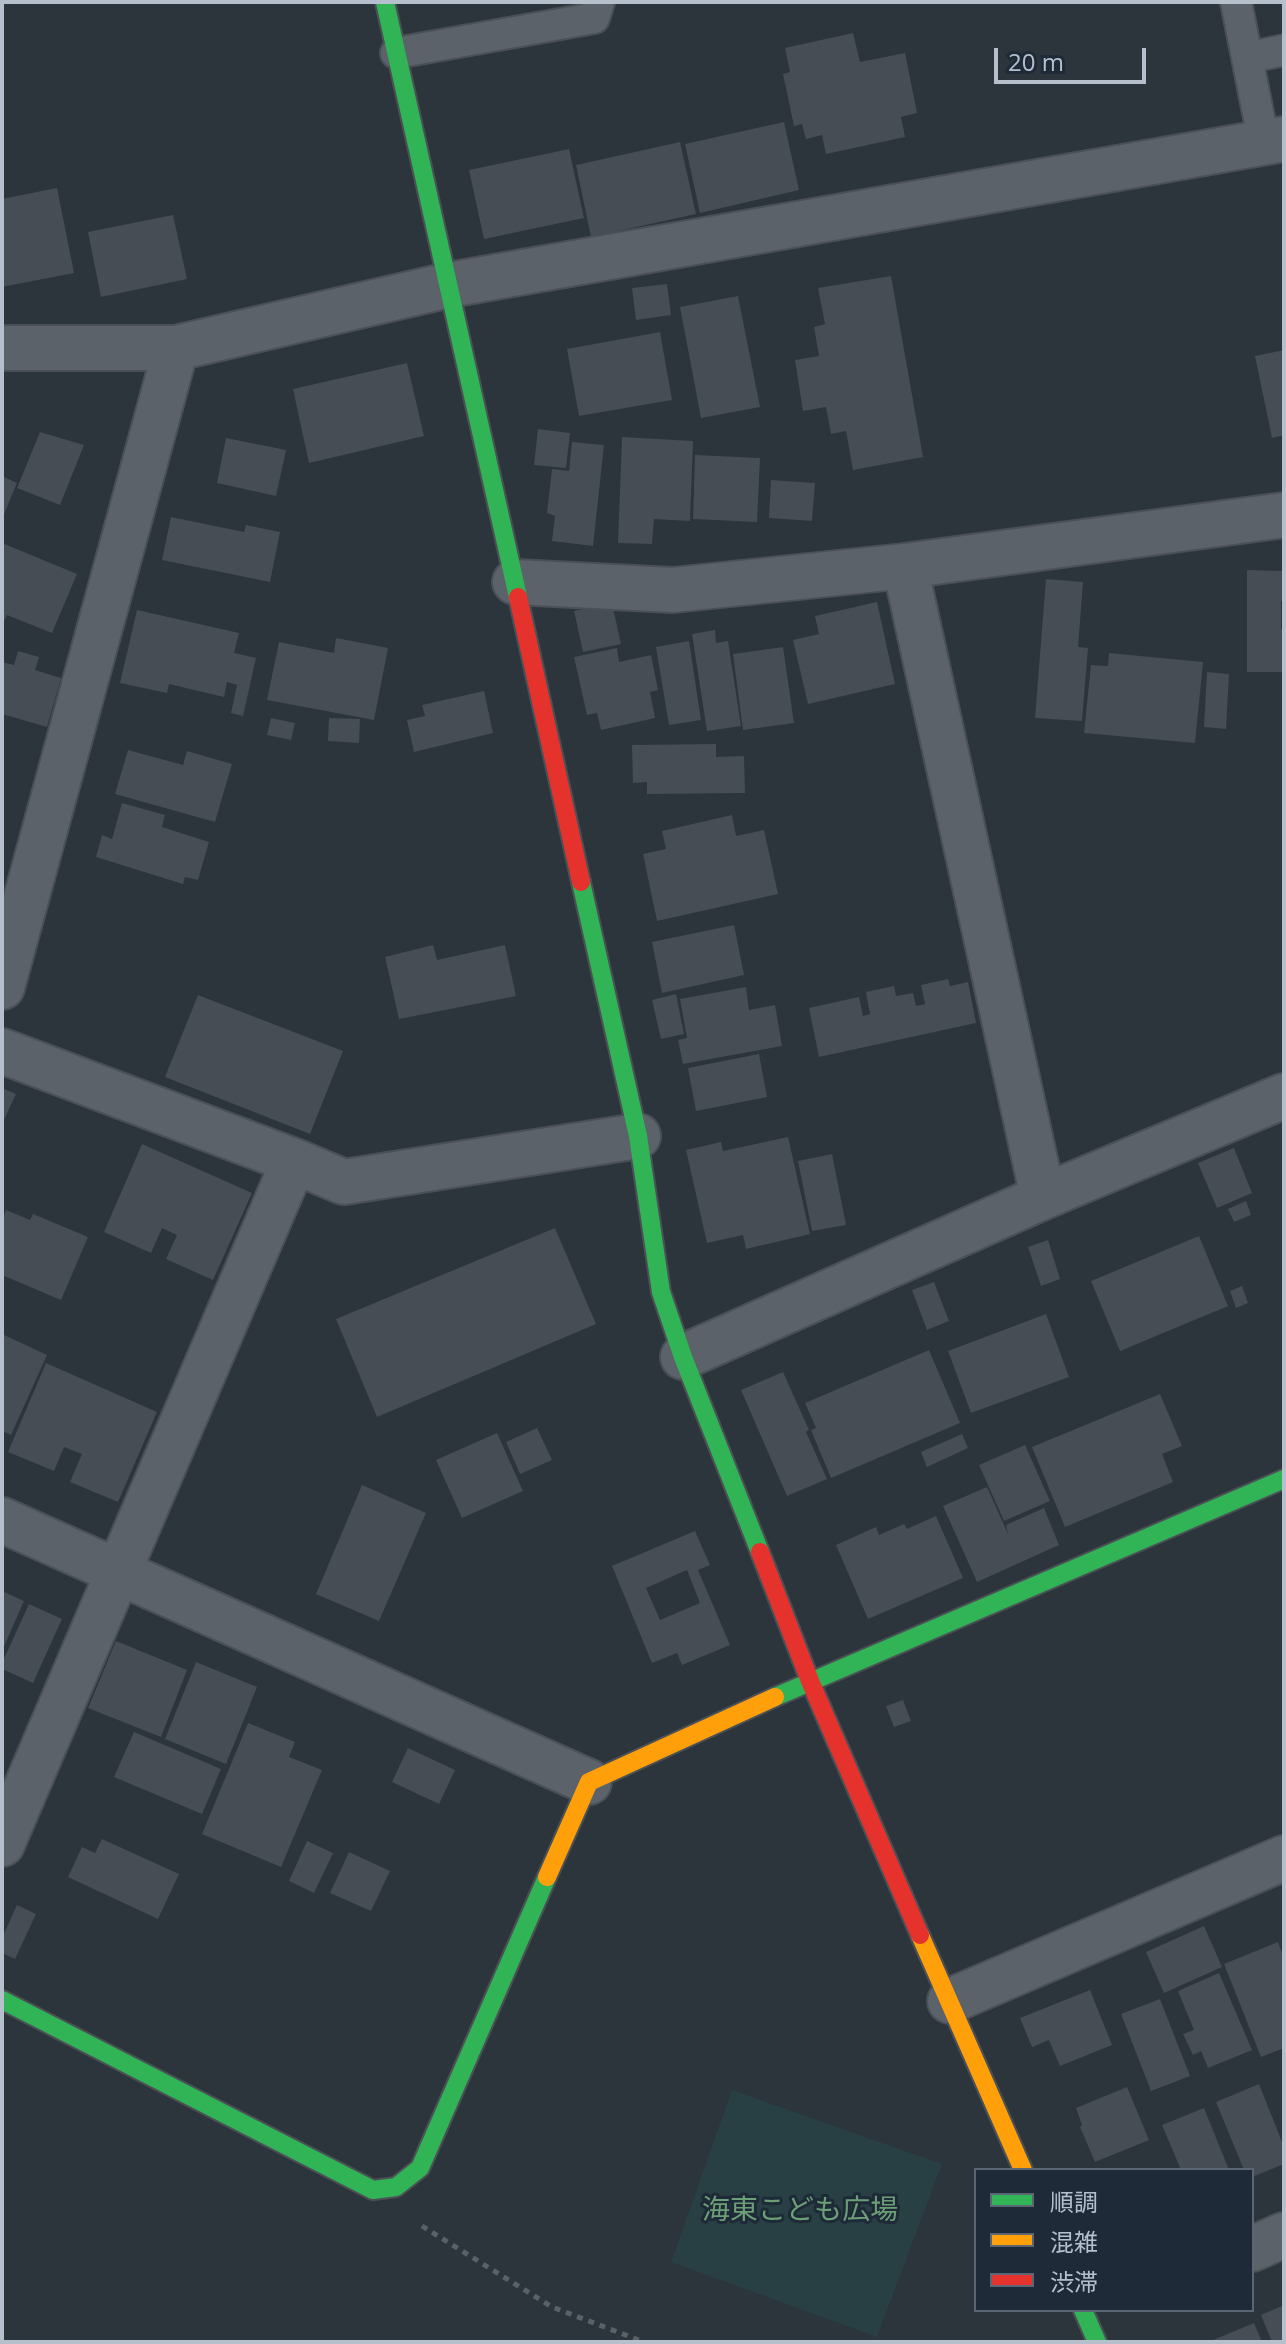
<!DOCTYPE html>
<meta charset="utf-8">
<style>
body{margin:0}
#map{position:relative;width:1286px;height:2344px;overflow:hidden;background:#2c343c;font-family:"Open Sans","Noto Sans JP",sans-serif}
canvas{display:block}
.frame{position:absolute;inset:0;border:4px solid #b6c0cd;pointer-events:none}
.legend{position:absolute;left:974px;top:2168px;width:280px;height:144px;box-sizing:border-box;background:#1e2a38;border:2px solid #5b6674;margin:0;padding:10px 14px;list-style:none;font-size:24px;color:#b6c0cd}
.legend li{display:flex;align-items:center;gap:16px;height:40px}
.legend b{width:40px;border:2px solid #5b6674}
.scale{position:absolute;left:994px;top:48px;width:152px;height:36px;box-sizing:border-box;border:4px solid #b6c0cd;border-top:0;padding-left:10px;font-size:24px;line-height:28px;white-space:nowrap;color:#b6c0cd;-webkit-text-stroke:6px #1e2a38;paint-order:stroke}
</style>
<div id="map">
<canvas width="1286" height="2344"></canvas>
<div class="frame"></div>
<ul class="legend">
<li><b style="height:10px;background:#30b455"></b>順調</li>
<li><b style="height:10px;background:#ff9f0a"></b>混雑</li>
<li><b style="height:10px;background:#e5322d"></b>渋滞</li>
</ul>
<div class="scale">20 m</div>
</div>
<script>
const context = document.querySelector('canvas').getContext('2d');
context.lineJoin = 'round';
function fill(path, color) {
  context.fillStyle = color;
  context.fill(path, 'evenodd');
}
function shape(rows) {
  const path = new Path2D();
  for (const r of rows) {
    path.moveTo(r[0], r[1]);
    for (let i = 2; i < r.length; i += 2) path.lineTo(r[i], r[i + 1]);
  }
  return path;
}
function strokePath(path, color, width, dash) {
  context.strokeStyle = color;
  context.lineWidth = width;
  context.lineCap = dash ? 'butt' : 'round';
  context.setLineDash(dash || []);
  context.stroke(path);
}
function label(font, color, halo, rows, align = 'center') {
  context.font = font + ' "Open Sans","Noto Sans JP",sans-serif';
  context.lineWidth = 6;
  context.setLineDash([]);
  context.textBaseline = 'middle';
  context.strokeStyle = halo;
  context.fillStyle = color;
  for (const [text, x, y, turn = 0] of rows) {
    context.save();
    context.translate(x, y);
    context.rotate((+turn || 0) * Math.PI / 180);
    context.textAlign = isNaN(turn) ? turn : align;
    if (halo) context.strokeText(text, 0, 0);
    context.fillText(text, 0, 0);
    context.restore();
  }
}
fill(shape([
 [732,2090,942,2164,877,2337,671,2262]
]), '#284043');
fill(shape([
 [853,33,860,62,905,53,917,113,901,117,905,137,826,154,822,135,806,139,802,124,794,126,783,74,790,72,785,48],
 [784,122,799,190,700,213,685,144],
 [680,142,696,214,591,237,576,165],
 [569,149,584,218,484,239,469,170],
 [57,188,74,273,2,287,2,199],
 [173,215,187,279,101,297,88,232],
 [891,276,923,457,853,470,846,431,831,434,826,407,803,411,795,360,819,356,814,327,825,324,818,288],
 [667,284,671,315,636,320,632,288],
 [738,296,760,407,701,418,680,307],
 [660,332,672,400,579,416,567,349],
 [1284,350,1284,435,1272,438,1255,356],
 [407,363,424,436,309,463,293,389],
 [538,429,570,433,566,468,534,465],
 [40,432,84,445,60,505,17,488],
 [622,437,693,441,690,521,654,519,652,544,618,543],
 [226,438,286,450,276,496,217,483],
 [572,442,604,445,593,546,552,541,555,516,547,513,552,469,569,471],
 [695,455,760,458,757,522,693,519],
 [2,476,17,483,2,519],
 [771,480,815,483,812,521,769,518],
 [171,517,244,532,246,525,280,532,270,582,162,560],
 [2,543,77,574,52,633,7,615,2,626],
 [1247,570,1284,571,1284,601,1281,601,1281,629,1284,629,1284,672,1247,672],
 [1046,579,1083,582,1078,647,1088,648,1082,721,1035,718],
 [877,602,895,684,808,704,793,640,819,634,815,616],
 [612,603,621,644,583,652,574,611],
 [137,610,239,633,234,653,256,658,243,716,231,713,237,685,227,682,224,697,169,684,167,693,120,683],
 [715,630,716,643,728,641,741,726,707,731,692,634],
 [336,638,388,648,374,720,267,700,279,642,334,653],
 [689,641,701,720,669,725,656,647],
 [783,647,794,723,743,730,733,654],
 [617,648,619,662,651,655,658,690,650,692,655,718,601,730,597,713,587,715,574,657],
 [18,651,39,657,35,670,61,678,47,727,2,714,2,662,14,665],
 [1109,653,1203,662,1195,743,1084,733,1091,665,1108,666],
 [1207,672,1229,674,1226,729,1204,727],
 [484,691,493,733,414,752,407,720,425,716,422,705],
 [271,718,295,723,291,740,267,735],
 [329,718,360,719,359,743,328,741],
 [716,744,716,757,744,756,745,793,647,794,647,782,633,783,632,745],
 [128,750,183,765,187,751,232,764,215,822,115,794],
 [122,803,165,815,162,827,209,842,198,880,185,877,183,884,96,857,102,835,112,839],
 [732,815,736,836,764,830,778,894,657,921,643,854,666,849,662,831],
 [734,925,744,975,662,993,652,942],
 [433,945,437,960,505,945,516,996,399,1019,385,957],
 [948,979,950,986,968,982,976,1023,819,1057,809,1008,859,997,863,1016,870,1014,866,992,894,986,896,996,913,993,916,1006,925,1004,921,985],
 [746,987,749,1010,775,1005,782,1046,683,1064,678,1040,687,1038,680,999],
 [676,994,684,1034,661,1039,652,1000],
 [198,995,343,1051,310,1134,165,1077],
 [759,1054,767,1097,696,1111,688,1068],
 [2,1088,16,1094,2,1124],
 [788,1137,810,1234,746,1249,743,1235,707,1243,686,1150,721,1142,723,1151],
 [142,1144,252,1193,213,1280,166,1259,177,1235,162,1228,151,1253,104,1232],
 [1234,1148,1252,1193,1217,1208,1198,1163],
 [832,1154,846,1225,812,1231,798,1161],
 [1246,1201,1251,1215,1234,1222,1228,1209],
 [6,1210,30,1220,33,1214,88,1237,61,1300,2,1275,2,1220],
 [555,1228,596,1324,377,1417,336,1319],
 [1199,1236,1228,1306,1120,1351,1091,1281],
 [1048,1240,1060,1279,1041,1286,1028,1247],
 [934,1282,949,1321,927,1330,912,1290],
 [1242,1286,1248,1303,1236,1308,1230,1291],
 [1046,1314,1069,1377,971,1413,948,1351],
 [2,1334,47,1355,11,1435,2,1431],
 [929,1350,960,1423,831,1478,811,1430,816,1428,805,1403],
 [46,1363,157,1412,118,1502,70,1482,82,1454,64,1447,54,1471,8,1452],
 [783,1372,809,1430,806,1432,827,1479,787,1496,741,1390],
 [1160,1394,1182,1446,1162,1454,1173,1482,1065,1527,1032,1447],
 [537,1428,552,1460,520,1474,506,1442],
 [497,1433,523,1491,462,1518,436,1460],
 [962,1434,968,1448,927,1467,921,1452],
 [1025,1445,1050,1501,1004,1521,979,1465],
 [362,1485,426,1513,379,1621,316,1594],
 [987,1487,1008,1534,1006,1525,1044,1508,1059,1545,977,1582,943,1506],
 [936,1516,963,1578,868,1619,836,1545,876,1527,879,1535,904,1524,907,1529],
 [695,1531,710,1565,698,1570,730,1645,682,1665,677,1653,652,1663,612,1566],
 [687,1570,700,1603,660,1620,646,1588],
 [2,1591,24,1601,2,1651],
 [29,1604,62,1619,33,1683,2,1669,2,1663],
 [116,1641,187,1670,161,1737,88,1708],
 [196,1662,257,1687,226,1764,165,1739],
 [903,1700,911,1721,894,1727,886,1706],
 [248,1723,295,1742,289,1757,322,1770,281,1867,202,1834],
 [134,1732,221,1769,202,1814,114,1777],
 [408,1748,455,1770,439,1804,392,1782],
 [102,1839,179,1874,158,1919,68,1877,82,1847,95,1853],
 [307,1841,333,1853,314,1893,289,1881],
 [349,1852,390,1871,371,1911,330,1893],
 [17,1905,36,1914,15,1959,2,1953,2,1938],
 [1204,1926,1222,1967,1164,1993,1146,1952],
 [1278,1942,1284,1958,1284,2048,1261,2057,1224,1964],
 [1219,1973,1252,2050,1208,2068,1201,2051,1193,2055,1183,2034,1194,2030,1178,1991],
 [1090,1990,1112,2045,1060,2066,1049,2040,1032,2047,1020,2018],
 [1160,1999,1190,2076,1151,2091,1121,2014],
 [1259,2084,1284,2147,1284,2164,1252,2177,1252,2170,1244,2170,1216,2102],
 [1127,2087,1149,2140,1095,2162,1080,2127,1082,2125,1076,2108],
 [1204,2108,1229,2170,1181,2170,1162,2125],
 [1284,2305,1284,2342,1272,2342,1261,2315],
 [1254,2323,1262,2342,1214,2342,1213,2340]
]), '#464d54');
const lane = shape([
 [1236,2,1264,143],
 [396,53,594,18,599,2],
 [1247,58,1284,50]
]);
const street = shape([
 [2,348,176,348,449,285,1284,139],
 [905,566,1043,1197],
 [515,582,673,590,905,566,1284,515],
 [2,987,176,348],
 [2,1051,294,1161,344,1182,638,1136],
 [683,1357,1043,1197,1284,1096],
 [2,1520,589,1782],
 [2,1844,294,1161],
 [950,2001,1284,1858],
 [1252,2249,1284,2235]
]);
const fast = shape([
 [385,2,518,597],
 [581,882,638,1136,661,1292,683,1357,760,1552],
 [775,1697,1284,1479],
 [2,2000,373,2190,396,2187,420,2168,547,1877],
 [1083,2310,1097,2342]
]);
const slow = shape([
 [547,1877,589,1782,775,1697],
 [920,1935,1023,2170]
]);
const jam = shape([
 [518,597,581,882],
 [760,1552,810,1681,920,1935]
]);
strokePath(lane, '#4a5056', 34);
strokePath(street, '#4a5056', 48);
strokePath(fast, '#4a5056', 22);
strokePath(slow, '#4a5056', 22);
strokePath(jam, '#4a5056', 22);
strokePath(shape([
 [422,2226,552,2307,644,2342]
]), '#5a6167', 5, [6, 6]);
strokePath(lane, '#5c626a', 30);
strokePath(street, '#5c626a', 44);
strokePath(fast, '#30b455', 18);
strokePath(slow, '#ff9f0a', 18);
strokePath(jam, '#e5322d', 18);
label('28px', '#6c9f76', '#1e2a38', [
 ["海東こども広場",800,2211]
]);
</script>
